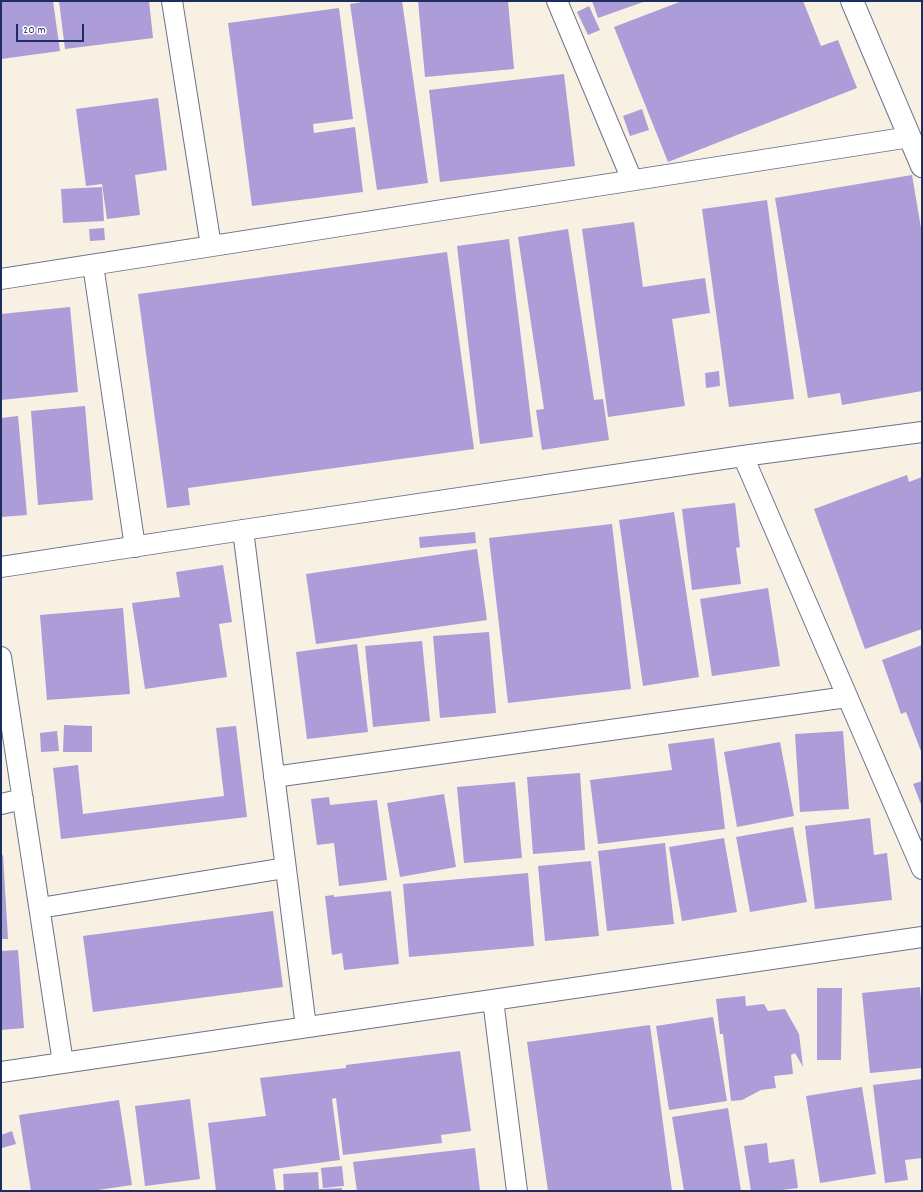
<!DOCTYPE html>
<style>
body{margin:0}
#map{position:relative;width:923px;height:1192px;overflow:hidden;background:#f8f0e2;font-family:Dekko,sans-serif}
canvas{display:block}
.frame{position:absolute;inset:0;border:2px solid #1b2f5e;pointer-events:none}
.scale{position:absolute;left:16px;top:24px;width:68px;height:18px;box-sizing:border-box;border:2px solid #1b2f5e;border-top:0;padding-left:5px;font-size:12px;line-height:14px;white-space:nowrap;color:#1b2f5e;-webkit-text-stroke:3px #fff;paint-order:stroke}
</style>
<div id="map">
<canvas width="923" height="1192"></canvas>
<div class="frame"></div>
<div class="scale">20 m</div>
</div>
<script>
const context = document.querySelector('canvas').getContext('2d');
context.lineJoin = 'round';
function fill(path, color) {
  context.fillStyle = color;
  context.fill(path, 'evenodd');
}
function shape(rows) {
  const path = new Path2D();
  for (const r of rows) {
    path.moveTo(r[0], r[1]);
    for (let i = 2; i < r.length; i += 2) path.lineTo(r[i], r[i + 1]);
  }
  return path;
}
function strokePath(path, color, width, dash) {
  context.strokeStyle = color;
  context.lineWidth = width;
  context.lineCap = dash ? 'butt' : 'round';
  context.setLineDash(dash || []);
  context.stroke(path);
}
fill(shape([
 [1,1,53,1,60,51,1,59],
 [59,1,149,1,153,38,65,49],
 [368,1,402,1,428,183,377,190,350,4],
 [418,1,508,1,514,69,425,77],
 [592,1,646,1,598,18],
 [682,1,803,1,821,46,838,40,857,88,668,162,614,27],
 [589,6,600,30,588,35,577,12],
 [339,8,353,119,313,124,314,133,355,127,363,192,252,206,228,23],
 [564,74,575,166,440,182,429,90],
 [158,98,167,170,135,175,140,215,107,219,102,184,86,186,76,109],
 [642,109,649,130,630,136,623,116],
 [912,175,922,234,922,391,842,405,840,393,808,398,775,198],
 [102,187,104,221,63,223,61,189],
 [767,200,794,399,729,407,702,209],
 [634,222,643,287,705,278,710,313,672,319,685,406,608,417,582,229],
 [104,228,105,240,90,241,89,229],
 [568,229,594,400,603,399,609,440,542,450,536,410,544,409,518,237],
 [509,239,533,437,480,444,457,246],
 [447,252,474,449,188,488,190,505,167,508,138,294],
 [70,307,78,392,1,400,1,314],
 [719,371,720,386,706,388,705,373],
 [85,406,93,500,38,505,31,411],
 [18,416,27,515,1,517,1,418],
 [907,475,909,482,922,477,922,629,865,649,814,509],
 [735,503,740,547,736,548,741,584,692,590,682,509],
 [674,512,699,677,643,686,619,520],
 [612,524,631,689,508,703,489,538],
 [475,532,476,543,420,548,419,537],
 [477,549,487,620,316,644,306,574],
 [223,565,232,622,219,624,227,677,145,689,132,603,180,597,176,572],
 [768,588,780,666,712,676,700,599],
 [123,608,130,694,47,700,40,615],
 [489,632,496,713,440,718,433,636],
 [422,641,430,721,373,727,365,646],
 [357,644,368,732,307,739,296,652],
 [922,645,922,754,906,712,901,714,882,660],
 [64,725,92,726,92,752,63,752],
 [236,726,247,817,61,839,53,768,78,765,83,814,224,796,216,728],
 [57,731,59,751,41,752,40,733],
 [843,731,849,809,800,812,795,734],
 [714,738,725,829,598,844,590,780,672,770,668,744],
 [780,742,794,816,737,827,724,752],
 [580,773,585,850,533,854,527,777],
 [922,781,922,807,913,784],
 [515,782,522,858,464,863,457,787],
 [444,794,456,867,400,877,387,803],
 [329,797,330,805,377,800,387,880,339,886,334,843,317,845,311,799],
 [870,818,874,855,887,853,892,900,815,909,805,826],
 [793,827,807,902,750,912,736,837],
 [724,838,737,912,682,921,669,847],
 [665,843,674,924,607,931,598,851],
 [3,855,8,939,1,939,1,856],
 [591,861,599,936,545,941,538,866],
 [528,873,534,946,409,957,403,884],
 [391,891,399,964,344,970,342,953,332,955,325,896,334,895,334,897],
 [273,911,283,987,93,1012,83,936],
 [18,950,24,1028,1,1030,1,951],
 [920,987,922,1015,922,1068,870,1073,862,993],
 [817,988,842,988,841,1060,817,1060],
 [745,996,746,1006,764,1004,768,1011,785,1009,799,1034,803,1067,795,1053,791,1055,793,1074,774,1076,776,1088,761,1090,742,1100,731,1101,723,1034,720,1034,716,999],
 [713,1017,727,1101,669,1110,656,1026],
 [650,1025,672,1191,548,1191,527,1042],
 [460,1051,471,1131,441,1135,442,1143,343,1155,336,1098,332,1099,340,1160,273,1169,276,1191,216,1191,208,1123,266,1116,260,1078,346,1068,346,1065],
 [922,1079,922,1158,905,1160,908,1180,885,1183,873,1085],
 [862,1087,876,1174,820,1183,806,1096],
 [190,1099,200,1179,145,1186,135,1106],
 [119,1100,132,1185,91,1191,31,1191,19,1115],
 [728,1108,741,1191,684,1191,672,1117],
 [12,1131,16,1144,2,1148,1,1135],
 [767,1143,769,1163,794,1159,798,1188,774,1191,751,1191,744,1146],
 [475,1148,480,1191,357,1191,353,1162],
 [342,1166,344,1186,323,1188,321,1168],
 [318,1172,319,1189,342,1188,342,1191,284,1191,283,1174]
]), '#ac9cd7');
const street = shape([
 [172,1,211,246],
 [557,1,632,180],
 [93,265,135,547],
 [1,279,910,137],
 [743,456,922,869],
 [243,530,306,1027],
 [1,567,243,530,743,456,922,432],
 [1,657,63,1063],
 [274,777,847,697],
 [1,804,23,799],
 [40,908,285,868],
 [493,1000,517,1191],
 [1,1072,922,937]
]);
const secondary = shape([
 [852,1,922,166]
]);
strokePath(street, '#68738c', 22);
strokePath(secondary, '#68738c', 24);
strokePath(street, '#fff', 20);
strokePath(secondary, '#fff', 22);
</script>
